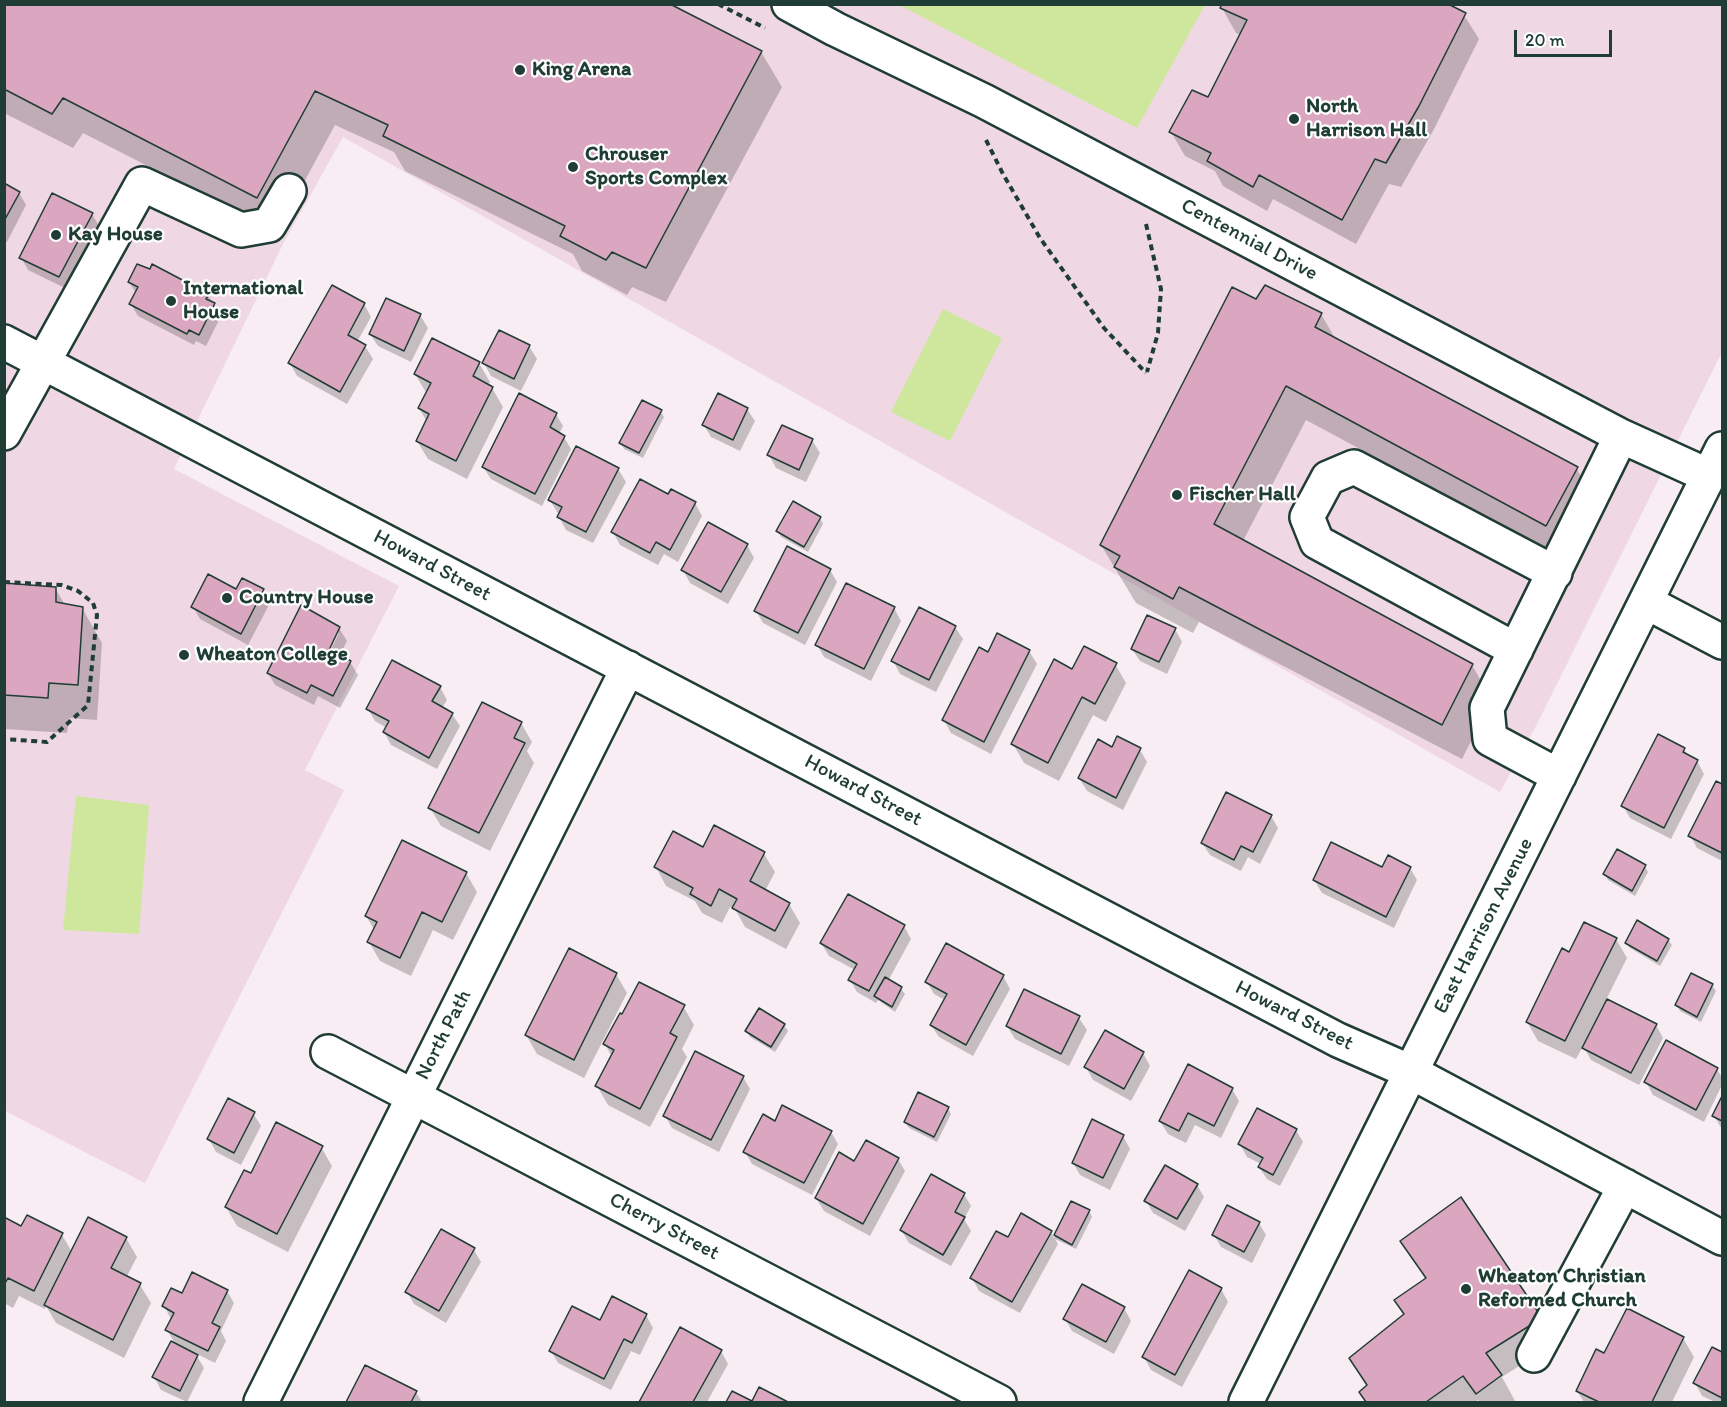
<!DOCTYPE html>
<style>
body{margin:0}
#map{position:relative;width:1727px;height:1407px;overflow:hidden;background:#f8edf2;font-family:Itim,sans-serif}
canvas{display:block}
.frame{position:absolute;inset:0;border:6px solid #1f3d34;pointer-events:none}
.scale{position:absolute;left:1514px;top:30px;width:98px;height:27px;box-sizing:border-box;border:3px solid #1f3d34;border-top:0;padding-left:8px;font-size:18px;line-height:21px;white-space:nowrap;color:#1f3d34;-webkit-text-stroke:4px #fff;paint-order:stroke}
</style>
<div id="map">
<canvas width="1727" height="1407"></canvas>
<div class="frame"></div>
<div class="scale">20 m</div>
</div>
<script>
const context = document.querySelector('canvas').getContext('2d');
context.lineJoin = 'round';
function fill(path, color) {
  context.fillStyle = color;
  context.fill(path, 'evenodd');
}
function shape(rows) {
  const path = new Path2D();
  for (const r of rows) {
    path.moveTo(r[0], r[1]);
    for (let i = 2; i < r.length; i += 2) path.lineTo(r[i], r[i + 1]);
  }
  return path;
}
function strokePath(path, color, width, dash) {
  context.strokeStyle = color;
  context.lineWidth = width;
  context.lineCap = dash ? 'butt' : 'round';
  context.setLineDash(dash || []);
  context.stroke(path);
}
function label(font, color, halo, rows, align = 'center') {
  context.font = font + ' Itim,sans-serif';
  context.lineWidth = 4.5;
  context.setLineDash([]);
  context.textBaseline = 'middle';
  context.strokeStyle = halo;
  context.fillStyle = color;
  for (const [text, x, y, turn = 0] of rows) {
    context.save();
    context.translate(x, y);
    context.rotate((+turn || 0) * Math.PI / 180);
    context.textAlign = isNaN(turn) ? turn : align;
    if (halo) context.strokeText(text, 0, 0);
    context.fillText(text, 0, 0);
    context.restore();
  }
}
fill(shape([
 [4,5,1722,5,1722,352,1537,724,1500,792,343,137,283,244,174,469,399,586,305,770,344,790,145,1183,5,1111]
]), '#efd8e3');
fill(shape([
 [899,5,1205,4,1205,5,1137,128],
 [943,309,1002,338,950,441,891,412],
 [76,796,149,805,139,934,63,930]
]), '#cfe79c');
fill(shape([
 [4,4,669,6,761,52,782,87,666,302,632,287,627,295,582,271,573,254,405,171,394,152,335,125,277,232,83,133,73,148,4,113],
 [1222,8,1464,15,1479,39,1433,131,1401,187,1389,184,1356,244,1273,199,1267,211,1223,186,1215,171,1185,156,1171,132,1208,99,1241,35,1236,33],
 [4,185,19,193,26,205,7,242,4,241],
 [92,214,99,226,67,289,28,270,21,257],
 [129,282,208,295,221,316,206,346,196,341,194,345,138,316,131,304,136,293],
 [364,304,371,317,357,342,365,346,373,359,347,404,297,376,290,363],
 [1321,314,1336,340,1576,468,1597,503,1567,560,1306,420,1243,541,1472,665,1492,700,1462,759,1199,622,1193,633,1136,603,1101,545],
 [420,315,428,328,411,362,378,346,370,334],
 [500,332,529,346,537,359,521,391,491,376,484,363],
 [479,363,490,382,488,386,492,388,503,407,467,479,428,459,417,441,427,422,419,408,427,394,415,374],
 [747,409,755,421,740,451,711,437,704,425],
 [661,412,664,417,643,458,624,449,621,443],
 [556,414,563,426,559,434,564,437,571,449,542,506,491,479,483,467],
 [782,427,812,440,820,453,806,482,776,468,769,455],
 [618,469,626,482,593,543,566,530,559,517,561,514,557,512,550,500],
 [672,491,695,503,702,516,678,562,664,554,658,565,620,545,613,532,668,496],
 [820,518,823,524,808,552,781,537,778,531],
 [747,545,754,558,728,604,690,583,683,570],
 [830,570,837,582,805,645,763,623,756,611],
 [4,584,55,588,65,605,82,608,102,643,97,720,69,718,67,733,4,729],
 [263,590,270,603,248,645,200,619,193,607,237,591],
 [894,608,901,621,871,681,824,657,817,645],
 [955,627,963,639,936,692,900,674,893,661],
 [339,628,347,641,339,657,350,662,358,675,340,708,318,696,314,705,275,685,268,673],
 [336,633,339,633,327,657,324,656],
 [1175,629,1182,642,1167,674,1140,661,1132,649],
 [998,635,1029,651,1037,664,991,754,951,733,944,720,988,654],
 [1115,664,1126,683,1106,722,1093,715,1059,781,1024,763,1013,744,1073,671],
 [440,687,447,700,442,708,452,714,460,726,437,769,391,745,384,732,387,728,375,721,368,709],
 [521,723,532,742,527,751,534,763,490,851,441,826,430,808],
 [1684,749,1689,758,1697,761,1704,774,1671,839,1630,818,1623,806],
 [1140,750,1147,762,1123,810,1087,791,1079,778],
 [1717,783,1722,786,1722,861,1697,848,1690,835],
 [1271,816,1278,828,1260,864,1248,857,1241,871,1210,855,1202,843],
 [703,849,764,854,775,872,765,891,789,904,800,923,786,949,745,927,735,909,730,907,722,923,702,913,695,901,666,886,656,867],
 [1645,866,1648,872,1635,896,1608,880,1605,874],
 [1410,868,1417,880,1394,928,1322,893,1314,880,1383,869],
 [466,873,477,892,453,940,433,930,411,976,380,961,369,942,375,931,366,916],
 [904,926,911,939,888,981,901,989,905,994,895,1012,878,1000,876,1003,857,992,850,980,855,970,829,956,821,943],
 [1616,939,1627,958,1606,1000,1656,1025,1663,1038,1639,1085,1591,1060,1583,1046,1576,1059,1538,1041,1527,1022,1570,954],
 [1668,940,1672,945,1660,966,1630,948,1626,943],
 [616,974,627,993,584,1078,537,1054,526,1035],
 [1003,976,1010,989,973,1056,939,1037,931,1025,945,1000,934,994,927,982],
 [1712,985,1716,991,1701,1022,1680,1011,1677,1005],
 [1025,991,1079,1018,1087,1030,1069,1066,1015,1039,1007,1026],
 [683,1006,694,1025,682,1049,687,1057,650,1127,608,1105,597,1086,612,1057,605,1044],
 [760,1010,784,1025,788,1031,775,1052,750,1037,747,1031],
 [1143,1053,1150,1066,1131,1101,1093,1080,1086,1067],
 [1717,1069,1722,1078,1722,1085,1704,1122,1653,1095,1646,1082],
 [743,1077,750,1089,719,1152,672,1128,665,1116],
 [1232,1089,1239,1101,1221,1138,1195,1125,1186,1143,1168,1134,1160,1121],
 [1722,1099,1722,1129,1714,1116],
 [948,1108,951,1114,937,1142,909,1128,905,1122],
 [253,1113,261,1126,241,1165,216,1152,209,1139],
 [776,1123,831,1132,838,1144,812,1195,752,1164,745,1152],
 [1296,1130,1303,1142,1280,1186,1267,1179,1259,1167,1261,1164,1247,1157,1240,1144],
 [1123,1136,1130,1149,1110,1190,1080,1175,1073,1163],
 [321,1147,332,1166,288,1252,237,1226,226,1207,251,1175],
 [898,1159,905,1171,870,1236,824,1211,816,1198,855,1163],
 [1197,1185,1204,1197,1185,1231,1153,1213,1146,1201],
 [964,1194,971,1206,964,1219,971,1231,951,1266,909,1243,901,1230],
 [1461,1199,1555,1343,1502,1377,1515,1401,1513,1402,1480,1402,1478,1400,1475,1402,1367,1402,1361,1392,1367,1387,1351,1359,1405,1315,1426,1280,1402,1241],
 [1072,1203,1089,1211,1092,1217,1076,1249,1055,1239,1058,1244,1020,1313,979,1291,972,1278,1008,1239,1051,1232,1054,1238],
 [4,1219,22,1228,62,1235,72,1252,126,1238,137,1257,126,1278,140,1285,151,1303,124,1358,56,1323,46,1306,45,1309,19,1296,13,1308,4,1303],
 [1259,1223,1266,1235,1252,1263,1221,1247,1214,1235],
 [442,1231,474,1250,481,1262,446,1323,414,1304,407,1292],
 [1221,1289,1228,1302,1182,1387,1151,1370,1144,1357],
 [227,1291,234,1303,221,1331,226,1341,215,1363,195,1353,204,1368,187,1402,161,1390,154,1377,176,1345,167,1330,171,1319,164,1306,182,1295],
 [1124,1308,1131,1321,1114,1354,1072,1331,1065,1319],
 [646,1315,653,1328,640,1355,631,1351,611,1390,558,1363,551,1351,601,1322],
 [681,1329,721,1351,728,1364,707,1402,641,1402],
 [1683,1338,1694,1357,1672,1402,1584,1402,1577,1391],
 [1712,1349,1722,1354,1722,1402,1715,1402,1702,1396,1695,1383],
 [366,1367,416,1392,422,1402,348,1402]
]), '#0003');
const building = shape([
 [4,4,670,4,762,51,646,268,612,252,606,260,560,236,565,226,383,136,388,125,315,91,257,198,63,98,52,114,4,89,4,4],
 [1222,4,1448,4,1466,13,1419,106,1386,163,1375,159,1342,220,1259,175,1253,187,1207,161,1211,153,1169,132,1192,90,1208,97,1247,20,1220,8,1222,4],
 [4,183,20,192,4,221,4,183],
 [52,193,93,213,59,277,19,258,52,193],
 [137,264,150,269,152,264,209,294,206,299,215,303,199,335,189,330,187,334,129,304,138,287,128,282,137,264],
 [332,285,365,303,348,335,366,345,340,392,288,363,332,285],
 [1265,285,1322,313,1315,327,1578,467,1546,526,1286,386,1214,524,1473,664,1442,725,1179,587,1173,599,1114,567,1120,556,1100,545,1232,287,1256,299,1265,285],
 [386,298,421,314,404,351,369,334,386,298],
 [499,330,530,345,514,379,482,363,499,330],
 [432,338,480,362,473,376,493,387,456,461,416,441,429,414,418,408,431,383,414,374,432,338],
 [519,393,557,413,550,427,565,436,535,494,482,467,519,393],
 [718,393,748,408,733,440,702,425,718,393],
 [642,400,662,410,639,453,619,443,642,400],
 [782,425,813,439,799,470,767,455,782,425],
 [576,446,619,468,586,532,557,517,562,507,548,500,576,446],
 [640,479,668,494,671,489,696,502,670,550,656,542,650,553,611,532,640,479],
 [793,501,821,517,804,547,776,531,793,501],
 [708,522,748,544,721,592,681,570,708,522],
 [787,546,831,569,798,633,754,611,787,546],
 [208,574,236,589,242,578,264,589,241,634,191,607,208,574],
 [4,583,56,587,56,602,83,607,78,685,49,683,48,698,4,695,4,583],
 [846,583,895,607,864,669,815,645,846,583],
 [301,605,340,627,329,650,351,661,333,696,311,685,307,693,267,673,301,605],
 [919,607,956,626,929,680,891,661,919,607],
 [1147,615,1176,628,1159,662,1131,649,1147,615],
 [997,633,1030,650,984,742,942,720,979,647,988,652,997,633],
 [1084,646,1117,663,1095,704,1082,697,1048,763,1011,744,1054,659,1072,669,1084,646],
 [392,660,441,686,432,701,453,713,429,758,383,732,389,721,366,709,392,660],
 [482,702,522,722,514,738,525,743,479,833,428,808,482,702],
 [1658,734,1685,748,1683,752,1698,760,1664,828,1621,806,1658,734],
 [1117,736,1141,748,1116,798,1078,778,1098,739,1112,747,1117,736],
 [1716,781,1722,784,1722,853,1688,836,1716,781],
 [1226,792,1272,815,1253,852,1241,846,1234,860,1201,843,1226,792],
 [714,825,765,852,750,881,790,903,775,931,732,908,737,899,719,889,711,906,690,894,693,888,654,867,673,831,703,847,714,825],
 [402,840,467,872,442,922,422,912,400,958,367,942,377,922,365,916,402,840],
 [1331,842,1382,867,1388,855,1411,867,1386,917,1313,880,1331,842],
 [1617,849,1646,865,1632,891,1603,874,1617,849],
 [848,894,905,925,869,991,848,980,857,964,820,943,848,894],
 [1637,920,1669,939,1657,961,1625,943,1637,920],
 [1584,922,1617,938,1565,1041,1526,1022,1562,948,1569,952,1584,922],
 [946,943,1004,975,966,1045,930,1025,947,994,925,982,946,943],
 [569,948,617,973,574,1060,525,1035,569,948],
 [1691,973,1713,984,1697,1017,1675,1005,1691,973],
 [885,977,902,987,892,1007,874,996,885,977],
 [639,982,685,1005,670,1033,677,1037,640,1109,595,1086,614,1050,603,1044,620,1013,622,1014,639,982],
 [1024,989,1080,1016,1061,1054,1006,1026,1024,989],
 [1607,999,1657,1024,1631,1073,1582,1048,1607,999],
 [759,1008,785,1024,771,1047,745,1031,759,1008],
 [1105,1030,1144,1052,1124,1089,1084,1067,1105,1030],
 [1666,1040,1718,1068,1696,1110,1644,1082,1666,1040],
 [695,1051,744,1076,711,1140,663,1116,695,1051],
 [1188,1064,1233,1088,1214,1126,1188,1113,1179,1131,1159,1121,1188,1064],
 [918,1092,949,1107,934,1137,904,1122,918,1092],
 [1722,1096,1722,1121,1712,1116,1722,1096],
 [228,1098,255,1112,234,1153,207,1139,228,1098],
 [782,1105,832,1131,804,1183,743,1152,763,1114,775,1121,782,1105],
 [1257,1108,1297,1129,1273,1175,1258,1167,1263,1158,1238,1144,1257,1108],
 [1092,1119,1124,1135,1103,1178,1072,1163,1092,1119],
 [276,1122,323,1146,277,1234,225,1207,244,1170,251,1173,276,1122],
 [866,1140,899,1158,863,1224,815,1198,839,1152,854,1161,866,1140],
 [1165,1165,1198,1184,1177,1219,1144,1201,1165,1165],
 [931,1174,965,1193,955,1212,965,1217,943,1255,900,1230,931,1174],
 [1461,1197,1542,1318,1486,1353,1502,1375,1476,1394,1463,1376,1426,1402,1366,1402,1359,1392,1367,1385,1349,1358,1404,1314,1394,1300,1426,1278,1400,1241,1461,1197],
 [1071,1201,1090,1210,1072,1245,1054,1235,1071,1201],
 [1227,1205,1260,1222,1244,1252,1212,1235,1227,1205],
 [1021,1213,1052,1231,1012,1302,970,1278,996,1231,1008,1237,1021,1213],
 [27,1215,63,1233,34,1291,8,1278,4,1285,4,1217,21,1226,27,1215],
 [88,1217,127,1237,111,1268,141,1283,113,1340,44,1305,88,1217],
 [441,1229,475,1248,439,1311,405,1292,441,1229],
 [1189,1270,1222,1288,1175,1375,1142,1357,1189,1270],
 [192,1272,228,1290,212,1323,220,1327,208,1351,165,1330,174,1313,162,1306,171,1288,182,1293,192,1272],
 [1082,1284,1125,1307,1106,1342,1063,1319,1082,1284],
 [612,1296,647,1314,632,1343,624,1339,604,1379,549,1351,572,1306,600,1320,612,1296],
 [1627,1308,1684,1337,1652,1402,1599,1402,1576,1391,1596,1349,1604,1353,1627,1308],
 [680,1327,722,1350,693,1402,639,1402,680,1327],
 [171,1341,198,1355,180,1391,152,1377,171,1341],
 [1712,1347,1722,1352,1722,1398,1693,1383,1712,1347],
 [365,1365,417,1391,411,1402,346,1402,365,1365],
 [759,1387,788,1402,726,1402,732,1391,752,1401,759,1387]
]);
fill(building, '#dba6c0');
strokePath(building, '#1f3d34', 1.5);
const minor = shape([
 [789,4,835,29,984,101,1621,436,1709,476],
 [4,342,1338,1040,1411,1072,1722,1238],
 [4,433,142,184,241,230,269,225,289,191],
 [1646,602,1722,642],
 [1516,650,1317,542,1307,517,1328,478,1354,467,1555,573],
 [1559,776,1490,739,1487,708,1621,436],
 [328,1052,999,1402],
 [1534,1355,1625,1186],
 [261,1402,628,668],
 [1246,1402,1722,449]
]);
strokePath(minor, '#1f3d34', 38);
strokePath(shape([
 [718,4,765,28],
 [986,140,1003,174,1040,238,1104,328,1146,373],
 [1146,224,1161,289,1158,333,1147,372],
 [4,582,61,585,78,591,93,603,97,615,88,705,47,742,4,739]
]), '#1f3d34', 4, [6, 4.5]);
strokePath(minor, '#fff', 33);
for (const [x, y, r, color] of [
 [520,70,6,"#1f3d34"],
 [1294,119,6,"#1f3d34"],
 [573,167,6,"#1f3d34"],
 [56,235,6,"#1f3d34"],
 [171,301,6,"#1f3d34"],
 [1177,495,6,"#1f3d34"],
 [227,598,6,"#1f3d34"],
 [184,655,6,"#1f3d34"],
 [1466,1289,6,"#1f3d34"]
]) {
  const dot = new Path2D();
  dot.arc(x, y, r, 0, 2 * Math.PI);
  context.fillStyle = color;
  context.fill(dot);
  strokePath(dot, '#fff', 2);
}
label('bold 21px', '#1f3d34', '#fff', [
 ["King Arena",532,70],
 ["North",1306,107],
 ["Harrison Hall",1306,131],
 ["Chrouser",585,155],
 ["Sports Complex",585,179],
 ["Kay House",68,235],
 ["International",183,289],
 ["House",183,313],
 ["Fischer Hall",1189,495],
 ["Country House",239,598],
 ["Wheaton College",196,655],
 ["Wheaton Christian",1478,1277],
 ["Reformed Church",1478,1301]
], 'left');
label('21px', '#1f3d34', '#fff', [
 ["Centennial Drive",1249,240,28],
 ["Howard Street",432,566,28],
 ["Howard Street",863,791,28],
 ["East Harrison Avenue",1484,926,-63],
 ["Howard Street",1294,1016,27],
 ["North Path",444,1035,-63],
 ["Cherry Street",664,1227,28]
]);
</script>
